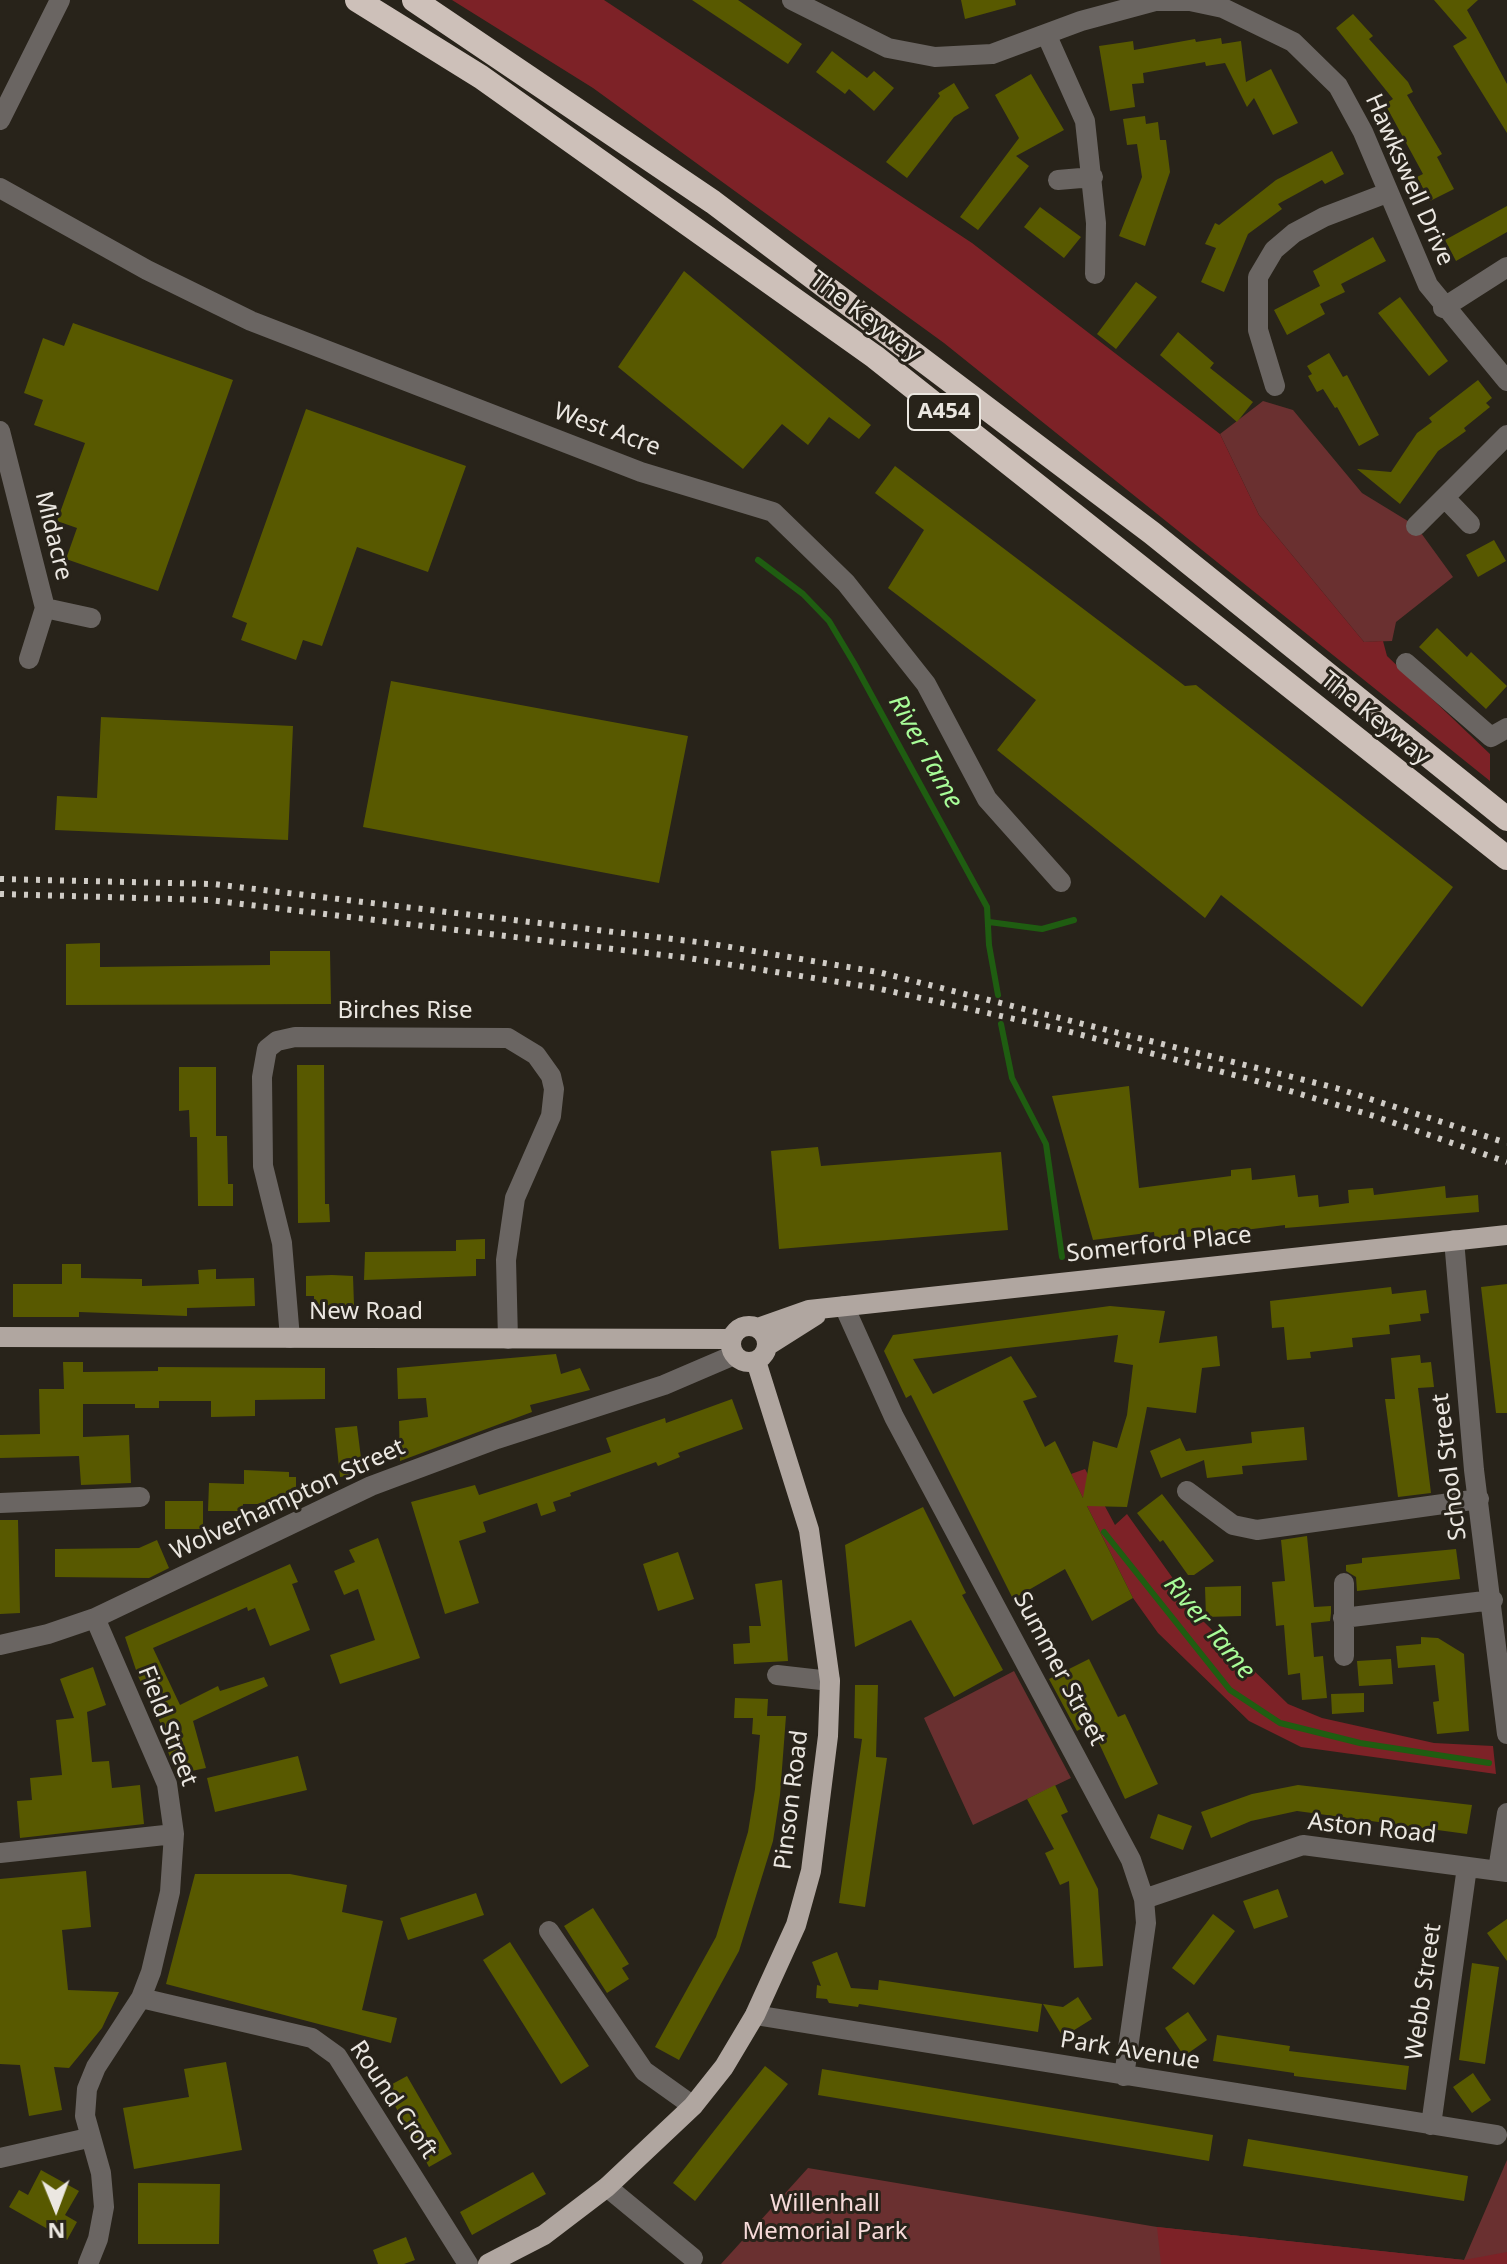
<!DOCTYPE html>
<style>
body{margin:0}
#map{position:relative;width:1507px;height:2264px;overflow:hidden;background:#28231a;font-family:"Noto Sans",sans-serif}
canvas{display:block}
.north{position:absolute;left:16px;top:2168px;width:80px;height:80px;-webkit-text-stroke:6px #28231a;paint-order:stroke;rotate:179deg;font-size:22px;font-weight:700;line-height:32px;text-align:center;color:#ebe7e1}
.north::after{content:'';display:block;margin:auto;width:28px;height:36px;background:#ebe7e1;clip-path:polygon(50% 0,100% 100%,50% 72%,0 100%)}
</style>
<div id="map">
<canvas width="1507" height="2264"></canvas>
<div class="north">N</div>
</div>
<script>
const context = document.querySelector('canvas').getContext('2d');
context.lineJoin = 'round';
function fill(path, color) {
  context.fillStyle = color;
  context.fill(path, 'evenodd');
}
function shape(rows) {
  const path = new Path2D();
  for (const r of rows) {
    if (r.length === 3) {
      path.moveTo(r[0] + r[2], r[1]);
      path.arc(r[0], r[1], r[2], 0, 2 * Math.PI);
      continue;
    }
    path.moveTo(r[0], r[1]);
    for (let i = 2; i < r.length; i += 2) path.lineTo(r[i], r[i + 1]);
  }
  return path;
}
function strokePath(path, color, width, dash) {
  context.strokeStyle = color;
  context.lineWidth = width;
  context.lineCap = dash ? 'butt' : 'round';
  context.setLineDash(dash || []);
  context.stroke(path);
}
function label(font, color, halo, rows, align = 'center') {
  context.font = font + ' "Noto Sans",sans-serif';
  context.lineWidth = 6;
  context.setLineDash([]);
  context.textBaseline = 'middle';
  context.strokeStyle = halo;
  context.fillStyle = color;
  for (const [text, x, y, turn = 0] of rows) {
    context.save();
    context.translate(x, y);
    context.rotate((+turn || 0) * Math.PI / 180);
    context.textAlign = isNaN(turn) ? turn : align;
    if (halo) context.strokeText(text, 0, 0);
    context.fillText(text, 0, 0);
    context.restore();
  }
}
fill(shape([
 [1263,401,1293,410,1362,493,1416,526,1453,577,1396,622,1392,641,1364,642,1259,515,1220,434],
 [1014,1671,1071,1778,973,1825,924,1718],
 [1507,2160,1507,2264,721,2264,808,2168,1157,2227,1464,2260]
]), '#6a3030');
fill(shape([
 [452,0,604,0,972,243,1220,434,1259,515,1364,642,1383,641,1387,656,1490,754,1490,781,944,343,593,88],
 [1085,1469,1115,1525,1127,1514,1204,1622,1288,1704,1322,1718,1434,1743,1493,1746,1496,1774,1301,1747,1249,1721,1158,1633,1133,1598,1071,1474],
 [1157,2227,1464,2260,1507,2252,1507,2264,1161,2264]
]), '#7d2227');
strokePath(shape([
 [758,560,803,594,829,621,854,663,987,907,989,945,998,995],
 [989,922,1042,929,1074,920],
 [1001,1024,1012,1078,1046,1144,1062,1257],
 [1104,1532,1230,1690,1280,1723,1360,1743,1489,1763]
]), '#1f5d11', 6);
fill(shape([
 [692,0,738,0,802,44,788,64],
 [961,0,1015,0,1016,5,965,19],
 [1434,0,1478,0,1467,10,1507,84,1507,133,1453,46,1467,38],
 [1353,14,1373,36,1369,39,1408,82,1413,92,1407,95,1442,154,1437,157,1454,189,1430,201,1417,177,1423,174,1385,104,1393,99,1336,28],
 [1221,38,1222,44,1241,41,1246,82,1271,69,1298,123,1273,135,1254,98,1247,107,1225,63,1206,66,1205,62,1143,73,1144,83,1132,84,1135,107,1110,111,1099,46,1133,41,1134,50,1195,39,1196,42],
 [832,51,867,78,874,71,894,88,874,111,849,89,845,94,816,72],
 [1031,74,1064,130,1016,156,1029,166,978,230,960,217,1019,138,995,95],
 [954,83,969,108,954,117,907,178,886,162,940,96,938,93],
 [1145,116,1146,124,1158,122,1160,140,1166,140,1170,172,1145,246,1119,236,1142,177,1137,144,1127,145,1123,119],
 [1332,151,1344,174,1325,184,1322,180,1278,204,1282,209,1248,234,1224,292,1201,282,1216,248,1205,244,1215,223,1219,225,1276,180],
 [1507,206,1507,232,1456,261,1445,240],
 [1040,207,1081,237,1064,258,1024,227],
 [1373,237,1386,261,1341,284,1345,292,1320,304,1325,314,1287,335,1274,310,1320,286,1313,271],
 [684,271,871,425,859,439,829,417,808,445,782,424,743,469,618,367],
 [1136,282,1157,297,1116,349,1097,334],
 [1400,297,1448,361,1429,376,1378,313],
 [73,323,233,380,158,591,66,559,77,528,57,521,85,443,34,425,43,400,24,393,43,338,64,346],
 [1178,332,1214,363,1210,368,1253,402,1237,422,1160,355],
 [1329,353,1343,377,1347,375,1379,435,1359,446,1337,407,1335,408,1323,389,1317,392,1308,376,1312,374,1307,366],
 [1478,380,1492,398,1486,403,1490,407,1464,428,1466,431,1438,451,1400,504,1357,469,1391,472,1417,433,1432,422,1429,418],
 [306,409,466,466,428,572,357,547,322,646,303,640,296,660,241,640,247,623,232,617],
 [895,466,1185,686,1196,685,1453,887,1362,1007,1221,895,1205,918,997,750,1036,700,888,588,924,530,875,493],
 [1494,540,1506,561,1478,577,1466,555],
 [1437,628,1467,657,1471,652,1507,686,1486,709,1419,647],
 [391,681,688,736,659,883,363,827],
 [101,717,293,726,288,840,55,830,57,796,97,798],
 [100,943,100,967,270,965,270,951,330,951,331,1004,66,1005,66,944],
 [297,1065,324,1065,325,1204,329,1204,330,1222,298,1223],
 [179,1067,216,1067,216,1136,227,1136,228,1184,233,1184,233,1206,198,1206,197,1137,190,1137,189,1110,179,1111],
 [1129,1086,1139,1188,1231,1176,1231,1170,1251,1168,1252,1180,1295,1175,1298,1197,1318,1195,1319,1207,1349,1203,1348,1190,1373,1188,1374,1195,1445,1186,1446,1198,1478,1195,1479,1212,1285,1228,1285,1225,1155,1241,1154,1232,1093,1240,1052,1096],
 [818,1147,821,1166,1001,1152,1008,1230,779,1249,771,1151],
 [485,1239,485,1259,476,1259,476,1276,364,1280,365,1252,456,1251,456,1240],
 [62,1264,81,1264,81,1278,142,1279,142,1286,199,1284,198,1270,216,1269,216,1279,254,1278,255,1306,187,1308,187,1316,79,1312,79,1317,13,1317,13,1284,62,1284],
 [332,1275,353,1276,354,1305,314,1306,314,1296,306,1296,306,1276],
 [1507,1284,1507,1413,1496,1413,1481,1287],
 [1391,1287,1392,1294,1426,1290,1429,1313,1420,1314,1421,1321,1389,1325,1390,1334,1352,1338,1353,1347,1310,1352,1311,1358,1287,1360,1284,1327,1272,1328,1270,1301],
 [1110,1306,1165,1311,1159,1343,1217,1336,1220,1366,1202,1368,1196,1413,1147,1407,1127,1507,1087,1506,1133,1598,1092,1621,1065,1569,1013,1599,911,1395,906,1398,884,1351,893,1335],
 [1118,1335,1114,1362,1133,1365,1127,1415,1117,1448,1093,1441,1083,1498,1055,1441,1045,1447,1023,1401,1037,1397,1011,1356,933,1394,913,1359],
 [556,1354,561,1374,580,1368,590,1390,530,1405,532,1412,400,1461,399,1421,428,1417,426,1398,398,1399,397,1368],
 [1420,1355,1421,1363,1431,1362,1434,1387,1418,1388,1431,1493,1398,1497,1385,1399,1395,1399,1391,1358],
 [63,1362,83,1362,83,1372,158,1371,158,1367,325,1368,325,1399,255,1400,255,1416,211,1417,211,1401,159,1401,159,1408,135,1408,135,1404,83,1404,83,1437,129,1435,131,1483,81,1485,79,1456,0,1458,0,1435,40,1434,39,1389,64,1389],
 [732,1399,743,1429,678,1453,680,1457,658,1466,656,1462,570,1493,571,1496,553,1502,556,1511,541,1516,537,1503,483,1522,486,1532,459,1541,479,1603,445,1614,411,1502,475,1485,479,1495,523,1481,611,1452,606,1438,665,1418,666,1423],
 [357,1426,363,1474,340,1477,335,1428],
 [1304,1427,1307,1460,1242,1466,1243,1474,1207,1478,1204,1460,1161,1478,1150,1451,1180,1438,1186,1451,1252,1443,1251,1432],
 [244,1470,289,1472,289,1477,296,1477,296,1497,290,1497,290,1504,243,1504,243,1511,208,1511,209,1483,244,1484],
 [1162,1494,1214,1561,1194,1575,1188,1575,1163,1540,1160,1542,1137,1513],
 [165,1501,203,1501,203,1529,165,1529],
 [923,1507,966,1593,962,1595,1003,1670,954,1697,911,1620,855,1647,845,1545],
 [0,1520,18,1520,20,1613,0,1614],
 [1307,1536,1314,1607,1331,1606,1331,1613,1330,1621,1311,1623,1314,1657,1323,1656,1327,1698,1302,1700,1300,1673,1288,1675,1284,1625,1276,1626,1272,1582,1285,1581,1281,1540],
 [378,1538,420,1658,340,1684,330,1655,375,1640,358,1589,344,1595,334,1571,355,1562,349,1550],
 [157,1540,169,1568,149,1578,55,1577,55,1549,139,1548],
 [1456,1549,1460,1579,1357,1591,1356,1577,1346,1571,1346,1565,1362,1563,1362,1558],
 [678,1552,694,1599,658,1611,643,1564],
 [290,1564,298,1582,292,1584,310,1630,270,1646,255,1608,248,1611,247,1607,153,1648,180,1705,218,1686,220,1691,264,1677,268,1686,193,1721,206,1768,177,1774,164,1742,169,1741,138,1676,125,1637],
 [782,1580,788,1661,734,1664,733,1644,750,1643,749,1626,761,1626,755,1584],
 [1241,1586,1241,1616,1206,1617,1205,1587],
 [1421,1637,1438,1638,1464,1654,1469,1731,1437,1734,1433,1702,1439,1701,1435,1665,1398,1668,1396,1646,1421,1644],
 [1089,1659,1118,1717,1125,1714,1158,1784,1125,1799,1090,1724,1077,1731,1049,1679],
 [1391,1659,1393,1684,1359,1686,1357,1661],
 [93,1667,106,1705,87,1712,92,1762,109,1761,112,1788,140,1785,144,1824,20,1838,17,1801,32,1800,30,1778,62,1775,56,1720,74,1718,60,1679],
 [855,1685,878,1685,876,1757,887,1758,865,1907,839,1903,862,1739,854,1738],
 [1364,1693,1364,1712,1332,1714,1331,1694],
 [735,1698,768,1699,767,1716,786,1716,780,1795,773,1841,739,1951,679,2060,655,2047,716,1937,748,1832,755,1789,760,1735,752,1734,753,1718,734,1718],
 [298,1756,307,1790,215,1812,207,1778],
 [1055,1785,1068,1812,1061,1815,1098,1889,1103,1966,1074,1968,1069,1881,1060,1885,1045,1853,1054,1849,1027,1799],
 [1298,1785,1472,1805,1467,1834,1297,1811,1251,1821,1211,1838,1201,1812,1252,1794],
 [1158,1814,1192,1826,1183,1850,1150,1838],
 [86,1871,91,1927,62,1930,68,1990,119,1992,102,2028,69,2068,54,2067,62,2110,29,2116,20,2065,0,2064,0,1879],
 [195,1874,290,1874,347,1885,342,1912,383,1921,362,2010,397,2018,391,2043,166,1984],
 [1278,1889,1288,1917,1254,1929,1243,1901],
 [476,1893,484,1915,408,1940,400,1918],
 [593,1908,629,1964,622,1968,629,1979,607,1993,564,1926],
 [1213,1914,1235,1931,1194,1985,1172,1968],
 [1507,1919,1507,1961,1487,1933],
 [510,1942,589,2066,561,2084,483,1960],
 [837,1952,851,1988,878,1990,879,1980,1042,2004,1038,2032,859,2004,858,2007,829,2003,827,1999,816,1998,817,1985,821,1986,812,1962],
 [1472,1963,1499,1967,1485,2064,1459,2060],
 [1078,1997,1092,2019,1063,2037,1043,2004,1063,2007],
 [1188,2012,1207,2040,1184,2056,1165,2028],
 [1217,2035,1290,2046,1289,2051,1409,2066,1406,2090,1294,2076,1294,2073,1213,2061],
 [226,2062,242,2150,134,2169,123,2108,189,2097,184,2069],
 [765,2066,788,2084,695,2201,673,2183],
 [822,2069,1213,2135,1209,2161,818,2095],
 [1473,2073,1491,2100,1472,2113,1453,2087],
 [407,2076,452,2154,429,2167,385,2088],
 [1248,2139,1468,2176,1464,2201,1243,2166],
 [41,2170,79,2191,65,2215,77,2222,67,2240,9,2207,19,2190,28,2195],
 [533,2172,546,2194,472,2235,460,2212],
 [138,2183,220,2184,219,2244,138,2244],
 [406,2237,415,2260,404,2264,378,2264,373,2250]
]), '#585900');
strokePath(shape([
 [792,0,888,48,935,57,992,54,1081,21,1155,1,1190,1,1223,8,1293,42,1338,86,1363,132,1428,285,1507,381],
 [1047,36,1085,121,1096,223,1095,274],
 [0,120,60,0],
 [1058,180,1093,177],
 [0,188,147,270,251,321,641,472,773,512,846,583,926,684,987,799,1061,882],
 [1443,308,1507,267],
 [1275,386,1258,330,1258,277,1274,250,1294,233,1324,217,1387,193],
 [0,431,45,608,91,618],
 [1445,498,1470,524],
 [1416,526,1507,435],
 [29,659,45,608],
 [1406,663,1491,737,1507,728],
 [1454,1240,1474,1470,1507,1734],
 [844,1306,894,1417,1131,1860,1144,1899,1146,1923,1124,2076],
 [290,1338,282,1243,263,1166,262,1077,267,1049,277,1041,295,1037,508,1038,536,1055,551,1076,554,1089,551,1116,515,1198,506,1260,508,1339],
 [1187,1491,1233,1525,1257,1530,1479,1499],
 [0,1503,140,1497],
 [1343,1618,1493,1600],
 [0,1645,48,1634,95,1618,371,1486,497,1439,664,1385,734,1355],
 [1344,1656,1344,1583],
 [777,1675,830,1681],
 [0,1853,174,1834],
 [1498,1870,1507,1813],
 [1144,1899,1303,1845,1507,1872],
 [549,1931,644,2071,693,2106],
 [141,1998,312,2038,337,2056,468,2264],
 [755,2015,1497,2135],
 [1431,2125,1467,1867],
 [0,2158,88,2138],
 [607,2187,693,2258],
 [88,2264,98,2239,104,2207,101,2173,85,2116,87,2089,96,2067,141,1998,151,1972,170,1892,174,1834,167,1784,95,1618]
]), '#6a6562', 20);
strokePath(shape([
 [749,1344,18],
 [758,1328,809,1310,1507,1235],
 [0,1337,731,1339],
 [767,1346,816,1315],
 [488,2264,544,2235,607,2187,693,2106,724,2067,755,2015,796,1925,811,1871,828,1736,830,1681,809,1530,756,1361]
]), '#b0a6a0', 20);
strokePath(shape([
 [357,0,481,77,875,357,1507,858],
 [414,0,713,202,1152,533,1507,819]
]), '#cdc0b9', 24);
strokePath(shape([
 [0,879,213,884,706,943,878,972,1336,1088,1507,1143],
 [0,894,209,900,688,958,876,988,1059,1029,1253,1080,1374,1116,1507,1162]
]), '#d0ccc6', 6, [4, 8]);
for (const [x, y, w] of [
 [944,412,72]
]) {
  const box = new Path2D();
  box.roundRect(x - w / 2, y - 18, w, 36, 6);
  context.fillStyle = '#28231a';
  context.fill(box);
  strokePath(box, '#ebe7e1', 2);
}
label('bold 22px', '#ebe7e1', null, [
 ["A454",944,412]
]);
label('24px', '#ebe7e1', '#28231a', [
 ["Hawkswell Drive",1409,180,66],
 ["The Keyway",865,317,37],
 ["West Acre",607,430,20],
 ["Midacre",53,536,76],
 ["The Keyway",1375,719,39],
 ["Birches Rise",405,1011],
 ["Somerford Place",1159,1245,-6],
 ["New Road",366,1312],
 ["School Street",1450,1467,-97],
 ["Wolverhampton Street",288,1500,-25],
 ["Summer Street",1059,1669,62],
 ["Field Street",167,1726,69],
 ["Pinson Road",792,1800,-83],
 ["Aston Road",1372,1829,6],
 ["Webb Street",1424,1992,-82],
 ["Park Avenue",1130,2051,9],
 ["Round Croft",393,2100,56]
]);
label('24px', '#f6dad9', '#28231a', [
 ["Willenhall",825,2204],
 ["Memorial Park",825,2232]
]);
label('italic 26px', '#a8fc98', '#28231a', [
 ["River Tame",925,752,61],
 ["River Tame",1209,1628,50]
]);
</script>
